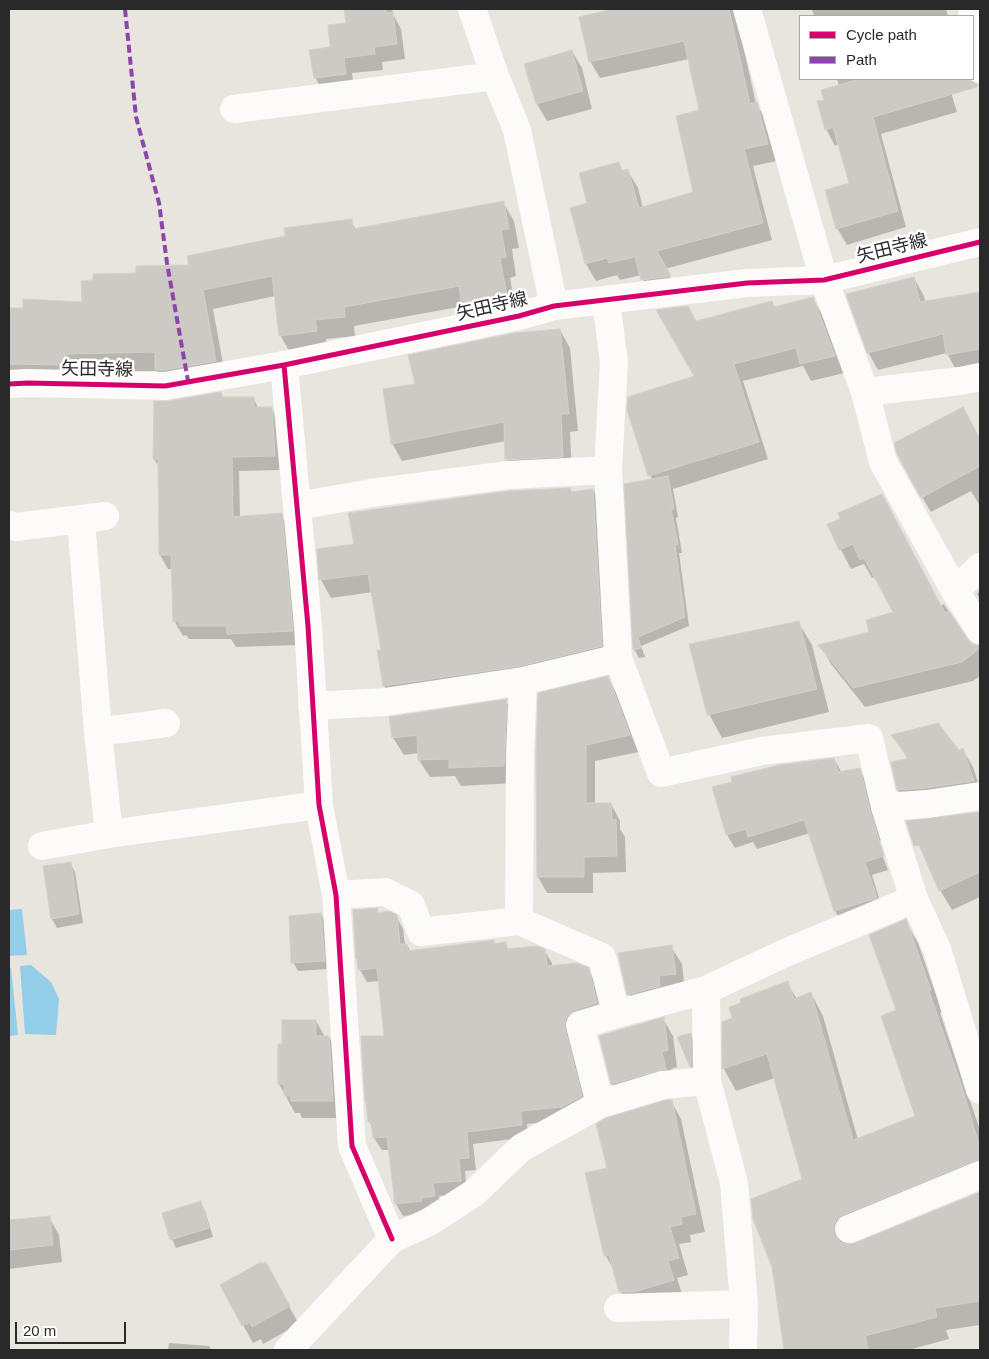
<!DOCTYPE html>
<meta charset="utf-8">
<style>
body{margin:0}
#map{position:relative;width:989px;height:1359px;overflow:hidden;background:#e8e4de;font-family:Arial,sans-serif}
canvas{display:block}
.frame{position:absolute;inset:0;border:10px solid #292929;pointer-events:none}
.legend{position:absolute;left:799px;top:15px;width:175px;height:65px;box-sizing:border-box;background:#fff;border:1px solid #a9a9a9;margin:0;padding:6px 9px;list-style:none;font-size:15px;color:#292929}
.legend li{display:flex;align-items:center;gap:10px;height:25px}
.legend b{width:25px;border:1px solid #a9a9a9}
.scale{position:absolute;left:15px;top:1322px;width:111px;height:22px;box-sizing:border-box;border:2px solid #292929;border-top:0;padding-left:6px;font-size:15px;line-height:18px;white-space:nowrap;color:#292929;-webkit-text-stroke:4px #fff;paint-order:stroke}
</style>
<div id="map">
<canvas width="989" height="1359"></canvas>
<div class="frame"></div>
<ul class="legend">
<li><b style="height:6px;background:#d6006c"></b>Cycle path</li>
<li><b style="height:6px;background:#8e44ad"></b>Path</li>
</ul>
<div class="scale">20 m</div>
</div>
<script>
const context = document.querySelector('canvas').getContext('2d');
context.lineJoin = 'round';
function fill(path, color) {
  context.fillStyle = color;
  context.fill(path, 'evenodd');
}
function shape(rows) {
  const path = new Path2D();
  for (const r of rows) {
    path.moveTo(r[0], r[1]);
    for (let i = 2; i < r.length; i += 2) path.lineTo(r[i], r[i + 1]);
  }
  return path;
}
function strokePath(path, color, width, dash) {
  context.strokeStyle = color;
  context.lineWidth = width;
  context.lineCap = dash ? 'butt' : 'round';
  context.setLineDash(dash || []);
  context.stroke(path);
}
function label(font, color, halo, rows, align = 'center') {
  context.font = font + ' Arial,"Noto Sans JP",sans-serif';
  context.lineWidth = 5;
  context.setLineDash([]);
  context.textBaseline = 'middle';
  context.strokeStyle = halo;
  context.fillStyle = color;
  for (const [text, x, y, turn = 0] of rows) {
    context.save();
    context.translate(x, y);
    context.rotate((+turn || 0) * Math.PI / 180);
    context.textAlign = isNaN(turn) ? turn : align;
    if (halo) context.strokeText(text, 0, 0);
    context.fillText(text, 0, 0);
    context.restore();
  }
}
fill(shape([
 [22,909,27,955,9,956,9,910],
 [31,965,51,982,59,999,56,1035,25,1034,20,966],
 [9,968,11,968,18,1035,9,1036]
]), '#93cde8');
fill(shape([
 [345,9,392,9,393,14,401,29,405,59,382,62,383,70,352,73,354,89,324,93,315,77,347,24],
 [618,9,735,9,756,104,767,121,777,161,753,166,772,240,665,269,679,293,652,297,641,275,620,280,617,275,596,281,586,264,589,204,618,163,623,172,628,171,638,188,643,208,695,193,701,111,689,59,600,78,590,61,581,18],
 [812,9,946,9,948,16,814,16],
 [572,51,582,68,592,109,547,121,537,104,526,65],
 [837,79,947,79,957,112,881,134,906,227,847,245,837,228,851,184,839,144,835,146,826,129,825,100,839,86],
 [503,202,514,221,519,248,512,249,516,276,510,278,518,321,476,330,465,311,464,306,354,326,355,336,326,339,327,350,291,354,280,335,275,296,213,309,226,380,167,389,156,371,78,373,9,383,9,309,24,309,83,303,137,274,191,266,287,237,351,221,356,230],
 [914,278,924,296,925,302,980,293,980,368,957,372,947,353,878,370,868,352],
 [813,299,823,316,844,373,811,381,803,366,743,381,768,459,673,489,678,517,676,518,682,553,679,553,689,626,641,646,645,657,639,658,634,649,652,480,628,409,695,377,696,323,772,303,775,308],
 [560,330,570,348,578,431,570,432,572,474,517,477,507,459,506,441,402,461,392,443,416,385],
 [221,393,223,398,253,398,259,409,271,408,280,422,282,470,239,471,240,517,281,515,289,529,300,645,236,647,231,639,189,639,186,635,183,636,175,622,173,569,168,569,160,555,159,467,154,459,155,403,168,403],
 [971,424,980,441,980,506,971,491,931,512,922,497],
 [570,489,572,493,593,490,603,508,611,664,395,704,384,686,378,651,382,651,373,592,331,598,321,580,355,545],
 [828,525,940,606,944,604,966,639,972,645,980,647,980,676,973,681,865,707,831,664,820,645,871,633,894,612,876,577,872,578,864,564,851,569],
 [980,590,980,600,977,594],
 [798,622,812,645,829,712,722,738,709,714],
 [608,678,617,694,639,752,595,761,595,804,611,804,620,821,620,829,625,837,626,872,593,873,593,893,547,893,538,877,539,694],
 [506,701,516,718,514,783,461,786,455,776,430,777,419,760,419,753,404,755,393,738],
 [893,736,958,751,963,750,973,767,980,789,908,808,898,790,892,763,908,759],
 [834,759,842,773,859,769,867,782,881,840,877,842,888,870,872,875,883,911,843,924,835,911,810,833,757,849,753,842,735,848,727,835,714,788],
 [980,814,980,897,952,910,940,890,913,829],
 [70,863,75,872,83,923,57,928,52,919,44,867],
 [377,909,379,914,396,916,403,929,405,945,407,945,411,952,493,942,495,945,505,944,509,950,544,950,552,963,552,967,588,969,595,982,603,1016,582,1022,588,1109,569,1119,527,1124,528,1137,473,1144,476,1170,465,1171,467,1193,439,1196,441,1209,428,1214,403,1216,396,1204,390,1150,382,1150,374,1138,373,1128,369,1121,385,1037,380,981,367,982,360,970],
 [321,914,326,923,329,969,298,971,293,962],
 [905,921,918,943,942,1012,940,1013,980,1130,980,1185,849,1241,847,1246,855,1245,980,1193,980,1325,946,1330,949,1339,908,1350,786,1350,774,1267,804,1180,775,1078,736,1091,724,1069,723,1023,734,1019,787,983,797,999,811,993,823,1016,858,1140,917,1117,897,1011],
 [671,947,682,964,685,992,639,1012,629,994],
 [663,1019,673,1036,677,1067,671,1069,675,1087,622,1101,612,1084,600,1036],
 [316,1021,325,1037,329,1037,339,1055,343,1118,302,1118,300,1113,295,1113,279,1084,284,1045],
 [690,1034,700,1051,701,1083,691,1066],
 [671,1101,681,1119,705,1232,690,1235,691,1242,679,1244,688,1275,677,1278,683,1297,631,1309,621,1292,615,1272,606,1256,586,1174,608,1169],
 [200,1203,205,1211,213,1237,176,1248,172,1239],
 [49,1217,59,1235,62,1262,9,1269,9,1222],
 [265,1264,299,1324,263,1344,261,1339,253,1343,243,1325,261,1265],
 [169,1343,209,1346,211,1350,168,1350]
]), '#0003');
const building = shape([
 [344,9,386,9,386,13,393,12,397,44,374,47,375,54,344,58,346,74,314,78,309,50,330,47,328,25,346,23,344,9],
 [613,9,729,9,750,104,757,102,768,144,744,149,763,223,657,251,671,276,641,280,635,257,609,263,607,258,585,264,570,208,587,203,579,173,619,162,622,171,628,169,639,208,693,192,676,116,699,110,684,41,589,62,579,17,613,9],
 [572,50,583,91,536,104,524,64,572,50],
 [860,79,968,79,977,84,977,87,873,117,898,211,836,229,825,190,849,183,833,127,825,130,817,101,824,100,821,90,860,79],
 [504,201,509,229,501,230,506,257,500,258,508,302,463,312,459,286,344,307,345,317,315,320,317,331,279,336,272,276,203,290,216,361,164,370,155,370,155,352,67,354,67,365,9,364,9,308,23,308,23,299,82,302,81,281,93,280,93,274,136,273,136,266,189,265,187,256,285,236,284,228,352,219,353,229,504,201],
 [914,277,920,302,980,292,980,349,946,355,943,334,867,353,846,294,914,277],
 [813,297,835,356,800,364,796,348,734,364,759,442,648,476,627,410,628,397,694,376,656,310,688,306,696,321,772,301,774,307,813,297],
 [560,329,569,414,561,414,563,457,505,460,504,422,391,444,383,389,415,384,408,355,514,333,560,329],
 [221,392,222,397,254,397,254,407,272,407,275,456,232,457,233,517,282,513,293,631,227,634,226,626,180,626,179,621,173,622,171,555,159,555,158,459,153,459,154,401,168,401,221,392],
 [963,407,980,439,980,466,921,498,897,454,894,443,963,407],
 [668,476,674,509,671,509,678,544,675,545,685,617,638,637,641,648,633,650,624,484,668,476],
 [570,488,571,492,593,489,602,646,520,666,383,686,377,650,381,650,368,574,319,580,317,549,354,544,348,513,509,491,570,488],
 [882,494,945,613,949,611,967,638,972,644,980,646,980,648,962,662,853,688,818,645,869,632,866,620,893,612,864,558,860,560,853,544,839,550,827,524,840,519,838,513,882,494],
 [799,621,817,689,707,715,689,644,799,621],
 [608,676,630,735,586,745,586,803,611,803,612,820,616,819,617,856,584,857,584,877,537,877,536,754,538,693,608,676],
 [507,699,504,766,449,768,449,759,418,760,417,735,392,738,389,717,507,699],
 [938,723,959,750,963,748,974,781,925,788,897,790,891,762,909,758,891,735,938,723],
 [834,758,838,772,860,768,870,811,884,856,865,862,877,898,834,911,804,820,748,837,746,829,726,835,712,787,732,782,731,777,779,765,834,758],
 [980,812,980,872,939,891,919,845,914,846,906,821,980,812],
 [71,862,79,914,51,919,43,866,71,862],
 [377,908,378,913,389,911,397,915,400,944,407,944,408,951,494,940,494,944,506,942,507,949,536,946,545,949,547,966,577,963,589,968,597,1003,575,1010,568,1015,565,1021,565,1029,582,1096,562,1107,521,1111,522,1125,467,1132,469,1158,459,1159,461,1181,433,1183,435,1196,422,1198,422,1201,395,1204,387,1137,373,1138,371,1121,368,1122,366,1101,365,1101,361,1036,384,1036,377,968,358,970,357,959,356,959,353,910,377,908],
 [321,913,325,961,291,963,289,916,321,913],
 [906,919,931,990,929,991,963,1090,980,1148,980,1160,974,1161,843,1215,836,1220,834,1226,834,1234,840,1242,847,1244,855,1243,980,1192,980,1301,935,1308,937,1317,865,1336,868,1350,784,1350,772,1267,753,1219,751,1199,802,1179,767,1054,722,1069,722,1022,732,1018,729,1007,741,1003,740,999,788,981,794,999,811,992,853,1140,915,1116,881,1016,896,1010,869,935,906,919],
 [672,945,676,974,659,976,660,986,627,995,618,953,672,945],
 [664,1017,668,1050,662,1052,666,1069,611,1084,599,1036,664,1017],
 [282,1020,316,1020,316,1036,329,1036,333,1101,291,1101,291,1096,284,1096,284,1084,278,1084,278,1044,282,1044,282,1020],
 [691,1033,691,1067,690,1067,677,1037,691,1033],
 [666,1100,672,1100,696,1214,681,1217,682,1224,670,1227,679,1258,668,1261,674,1280,634,1292,619,1292,609,1255,604,1256,585,1173,607,1168,596,1124,606,1118,666,1100],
 [201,1201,209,1228,170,1240,162,1213,201,1201],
 [50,1216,53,1245,9,1250,9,1220,50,1216],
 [261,1262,262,1264,266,1262,290,1306,252,1327,250,1322,242,1326,220,1285,261,1262]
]);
fill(building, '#cdcac5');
strokePath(building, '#d2d0cb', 1);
strokePath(shape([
 [472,9,495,76,517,130,554,306],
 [747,9,824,280,865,392,883,462,955,591,980,630],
 [972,9,980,69],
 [234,109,495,76],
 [606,301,614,362,608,470,618,658,661,773,762,751,869,738,885,807],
 [284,365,308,626,319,805,336,895,352,1146,392,1239],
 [865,392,960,381,980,377],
 [297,506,371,493,508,475,608,470],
 [81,520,98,732,109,834],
 [9,525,16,527,105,516],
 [955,591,980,567],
 [312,706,385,702,523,681,618,658],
 [98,732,166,723],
 [42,846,109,834,319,805],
 [336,895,385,892,411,905,421,932,519,921,602,957,616,1014],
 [914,899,937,949,980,1090],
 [519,921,520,754,523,681],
 [600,1104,580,1025,616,1014,706,990],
 [849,1229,980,1175],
 [618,1308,744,1304],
 [288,1350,392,1239,429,1222,474,1193,521,1148,600,1104,663,1085,707,1081],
 [743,1350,744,1304,734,1183,707,1081,706,990,785,953,914,899,885,807,927,804,980,796]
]), '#fcfbfa', 28);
strokePath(shape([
 [9,384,28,383,165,386,284,365,519,316,554,306,747,283,824,280,980,242]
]), '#fcfbfa', 28);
strokePath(shape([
 [125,9,136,117,159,203,167,263,188,381]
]), '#8e44ad', 4, [8, 4]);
strokePath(shape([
 [284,365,308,626,319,805,336,895,352,1146,392,1239],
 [9,384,28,383,165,386,284,365,519,316,554,306,747,283,824,280,980,242]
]), '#d6006c', 5);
label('18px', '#292929', '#fff', [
 ["矢田寺線",892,249,-14],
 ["矢田寺線",492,307,-13],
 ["矢田寺線",97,370,1]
]);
</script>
